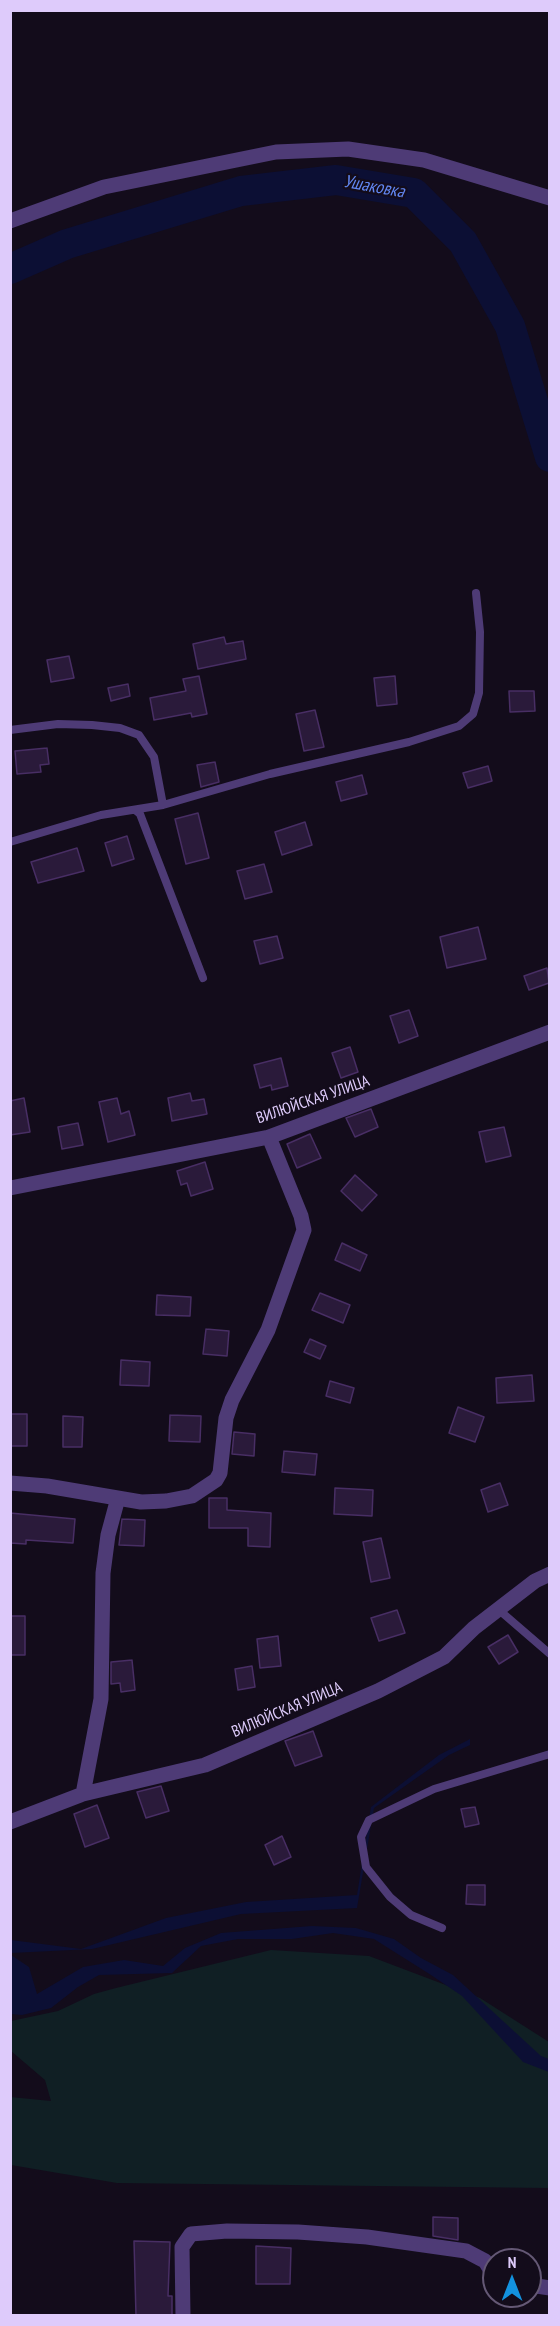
<!DOCTYPE html>
<meta charset="utf-8">
<style>
body{margin:0}
#map{position:relative;width:560px;height:2326px;overflow:hidden;background:#130c1b;font-family:"PT Sans Narrow",sans-serif}
canvas{display:block}
.frame{position:absolute;inset:0;border:12px solid #decbfb;pointer-events:none}
.north{position:absolute;left:482px;top:2248px;width:60px;height:60px;box-sizing:border-box;background:#130c1b;border:2px solid #645875;border-radius:50%;rotate:0deg;font-size:16px;font-weight:700;line-height:24px;text-align:center;color:#decbfb}
.north::after{content:'';display:block;margin:auto;width:21px;height:27px;background:#1392df;clip-path:polygon(50% 0,100% 100%,50% 72%,0 100%)}
</style>
<div id="map">
<canvas width="560" height="2326"></canvas>
<div class="frame"></div>
<div class="north">N</div>
</div>
<script>
const context = document.querySelector('canvas').getContext('2d');
context.lineJoin = 'round';
function fill(path, color) {
  context.fillStyle = color;
  context.fill(path, 'evenodd');
}
function shape(rows) {
  const path = new Path2D();
  for (const r of rows) {
    path.moveTo(r[0], r[1]);
    for (let i = 2; i < r.length; i += 2) path.lineTo(r[i], r[i + 1]);
  }
  return path;
}
function strokePath(path, color, width, dash) {
  context.strokeStyle = color;
  context.lineWidth = width;
  context.lineCap = dash ? 'butt' : 'round';
  context.setLineDash(dash || []);
  context.stroke(path);
}
function label(font, color, halo, rows, align = 'center') {
  context.font = font + ' "PT Sans Narrow",sans-serif';
  context.lineWidth = 4.5;
  context.setLineDash([]);
  context.textBaseline = 'middle';
  context.strokeStyle = halo;
  context.fillStyle = color;
  for (const [text, x, y, turn = 0] of rows) {
    context.save();
    context.translate(x, y);
    context.rotate((+turn || 0) * Math.PI / 180);
    context.textAlign = isNaN(turn) ? turn : align;
    if (halo) context.strokeText(text, 0, 0);
    context.fillText(text, 0, 0);
    context.restore();
  }
}
fill(shape([
 [271,1950,369,1956,480,1998,549,2042,549,2188,117,2183,11,2165,10,2097,51,2101,45,2080,11,2051,11,2021,58,2011,94,1994,116,1988]
]), '#101f24');
fill(shape([
 [470,1739,470,1745,449,1755,374,1808,357,1908,241,1914,92,1949,11,1953,11,1940,81,1949,166,1918,246,1902,357,1895,371,1807,439,1755],
 [312,1926,356,1928,394,1939,421,1958,453,1975,541,2056,549,2059,549,2072,523,2062,462,1996,431,1975,374,1939,333,1933,292,1939,238,1939,201,1946,172,1973,99,1975,78,1987,51,2008,22,2015,11,2014,11,1955,29,1967,37,1994,83,1967,124,1960,163,1966,185,1948,221,1933]
]), '#0c0f34');
strokePath(shape([
 [10,269,67,244,241,191,336,180,414,193,463,242,510,326,550,457]
]), '#0c0f34', 30);
const building = shape([
 [224,637,226,644,243,641,246,659,198,669,193,644,224,637],
 [69,656,74,678,51,682,47,660,69,656],
 [199,676,207,714,192,717,191,713,154,720,150,698,186,691,183,679,199,676],
 [395,676,397,704,377,706,374,678,395,676],
 [128,684,130,696,111,701,108,688,128,684],
 [509,691,534,691,535,711,510,712,509,691],
 [315,710,324,747,304,751,296,714,315,710],
 [47,748,49,764,40,765,41,772,17,774,15,751,47,748],
 [215,762,219,782,201,787,197,765,215,762],
 [488,766,492,781,468,788,463,773,488,766],
 [362,775,367,794,341,801,336,782,362,775],
 [198,813,209,858,186,864,175,819,198,813],
 [305,822,312,845,282,855,275,832,305,822],
 [127,836,134,859,112,866,105,843,127,836],
 [77,848,84,871,38,883,31,862,77,848],
 [264,864,272,892,245,899,237,871,264,864],
 [478,927,486,959,447,968,440,937,478,927],
 [277,936,283,958,260,964,254,941,277,936],
 [547,968,549,983,529,990,524,976,547,968],
 [409,1010,418,1036,399,1043,390,1016,409,1010],
 [350,1047,358,1072,341,1078,332,1053,350,1047],
 [281,1058,288,1086,272,1090,271,1085,260,1088,254,1065,281,1058],
 [190,1093,192,1101,204,1099,207,1114,172,1121,168,1098,190,1093],
 [24,1098,30,1132,10,1135,10,1101,24,1098],
 [117,1098,121,1114,129,1111,135,1135,108,1142,99,1102,117,1098],
 [371,1109,378,1127,355,1137,346,1118,371,1109],
 [78,1123,83,1145,62,1149,58,1127,78,1123],
 [504,1127,511,1156,486,1162,479,1132,504,1127],
 [310,1134,321,1158,297,1168,287,1144,310,1134],
 [205,1162,213,1189,191,1196,187,1183,181,1185,177,1171,205,1162],
 [355,1175,377,1195,362,1211,341,1191,355,1175],
 [342,1243,367,1255,360,1271,335,1260,342,1243],
 [320,1293,350,1305,343,1323,312,1310,320,1293],
 [157,1295,191,1297,190,1316,156,1315,157,1295],
 [206,1329,229,1331,227,1356,203,1354,206,1329],
 [310,1339,326,1346,320,1359,304,1352,310,1339],
 [121,1360,150,1362,149,1386,120,1385,121,1360],
 [532,1375,534,1401,497,1403,496,1378,532,1375],
 [330,1381,354,1388,350,1403,326,1396,330,1381],
 [458,1407,484,1417,475,1442,449,1433,458,1407],
 [10,1414,27,1414,27,1446,10,1446,10,1414],
 [170,1415,201,1416,200,1442,169,1441,170,1415],
 [63,1416,83,1417,82,1447,63,1447,63,1416],
 [234,1432,255,1434,254,1456,232,1454,234,1432],
 [284,1451,317,1454,315,1475,282,1472,284,1451],
 [500,1483,508,1505,488,1512,481,1490,500,1483],
 [335,1488,373,1490,372,1516,334,1514,335,1488],
 [209,1498,227,1498,227,1510,271,1513,270,1547,248,1546,248,1528,209,1528,209,1498],
 [10,1513,75,1519,73,1543,26,1540,26,1544,10,1543,10,1513],
 [122,1519,145,1520,144,1546,119,1545,122,1519],
 [381,1538,390,1578,371,1582,363,1542,381,1538],
 [397,1610,405,1633,379,1641,371,1618,397,1610],
 [10,1616,25,1616,25,1655,10,1655,10,1616],
 [508,1635,518,1652,499,1664,488,1647,508,1635],
 [278,1636,281,1666,260,1668,257,1639,278,1636],
 [132,1660,135,1690,121,1692,120,1683,111,1684,111,1662,132,1660],
 [252,1666,255,1687,238,1690,235,1669,252,1666],
 [313,1731,322,1756,295,1766,285,1741,313,1731],
 [161,1786,169,1811,146,1818,137,1792,161,1786],
 [97,1805,109,1838,85,1847,74,1814,97,1805],
 [475,1807,479,1824,465,1827,461,1809,475,1807],
 [282,1836,291,1857,274,1865,265,1845,282,1836],
 [467,1885,485,1885,485,1905,466,1904,467,1885],
 [433,2217,458,2218,458,2240,433,2236,433,2217],
 [134,2241,170,2242,168,2296,172,2296,172,2316,136,2316,134,2241],
 [256,2246,291,2248,290,2284,256,2284,256,2246]
]);
fill(building, '#2a1a3a');
strokePath(building, '#482e64', 1.5);
strokePath(shape([
 [10,730,58,724,92,725,120,728,139,735,154,757,163,805],
 [135,810,140,814,203,978],
 [10,842,101,815,163,805,270,774,409,742,459,726,473,714,479,693,480,632,476,593],
 [499,1610,550,1654],
 [442,1928,411,1915,390,1897,366,1867,361,1837,369,1820,434,1789,550,1754]
]), '#4e3b76', 8);
strokePath(shape([
 [10,221,104,187,276,152,348,149,424,160,550,198],
 [10,1188,269,1137,550,1032],
 [10,1483,47,1486,141,1502,166,1501,192,1496,216,1480,220,1473,226,1418,232,1400,268,1330,304,1230,301,1216,269,1137],
 [83,1794,101,1699,103,1573,108,1535,118,1498],
 [10,1822,83,1794,205,1765,378,1691,444,1657,474,1628,535,1581,550,1574],
 [530,2285,550,2288],
 [183,2316,182,2247,191,2234,227,2231,298,2232,367,2237,466,2251,485,2261,494,2276]
]), '#4e3b76', 15);
label('16px', '#decbfb', '#130c1b', [
 ["ВИЛЮЙСКАЯ УЛИЦА",313,1100,-19],
 ["ВИЛЮЙСКАЯ УЛИЦА",287,1710,-23]
]);
label('italic 18px', '#6287f2', '#130c1b', [
 ["Ушаковка",374,187,10]
]);
</script>
